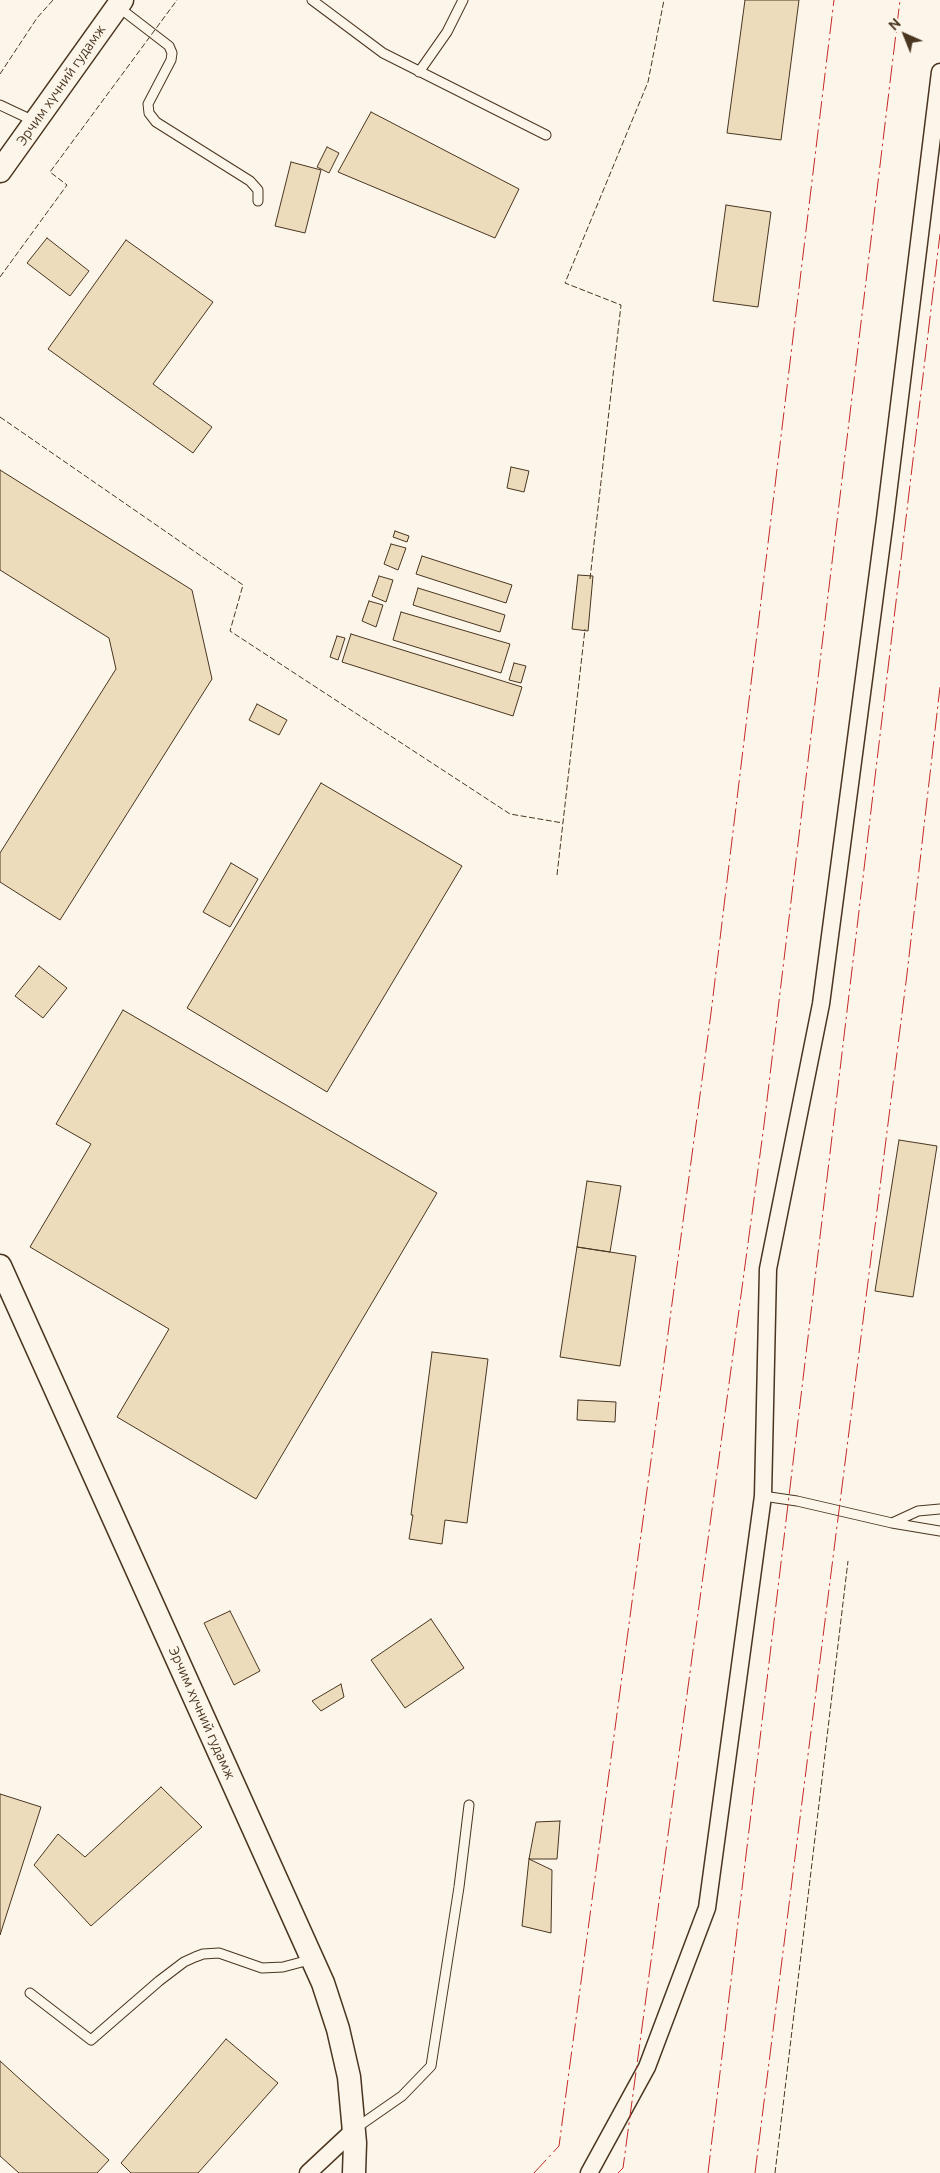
<!DOCTYPE html>
<meta charset="utf-8">
<style>
body{margin:0}
#map{position:relative;width:940px;height:2173px;overflow:hidden;background:#fbf6e9;font-family:Ubuntu,sans-serif}
canvas{display:block}
.north{position:absolute;left:880px;top:10px;width:50px;height:50px;-webkit-text-stroke:4px #fbf6e9;paint-order:stroke;rotate:316deg;font-size:14px;font-weight:700;line-height:20px;text-align:center;color:#4a3520}
.north::after{content:'';display:block;margin:auto;width:18px;height:22px;background:#4a3520;clip-path:polygon(50% 0,100% 100%,50% 72%,0 100%)}
</style>
<div id="map">
<canvas width="940" height="2173"></canvas>
<div class="north">N</div>
</div>
<script>
const context = document.querySelector('canvas').getContext('2d');
context.lineJoin = 'round';
function fill(path, color) {
  context.fillStyle = color;
  context.fill(path, 'evenodd');
}
function shape(rows) {
  const path = new Path2D();
  for (const r of rows) {
    path.moveTo(r[0], r[1]);
    for (let i = 2; i < r.length; i += 2) path.lineTo(r[i], r[i + 1]);
  }
  return path;
}
function strokePath(path, color, width, dash) {
  context.strokeStyle = color;
  context.lineWidth = width;
  context.lineCap = dash ? 'butt' : 'round';
  context.setLineDash(dash || []);
  context.stroke(path);
}
function label(font, color, halo, rows, align = 'center') {
  context.font = font + ' Ubuntu,sans-serif';
  context.lineWidth = 4;
  context.setLineDash([]);
  context.textBaseline = 'middle';
  context.strokeStyle = halo;
  context.fillStyle = color;
  for (const [text, x, y, turn = 0] of rows) {
    context.save();
    context.translate(x, y);
    context.rotate((+turn || 0) * Math.PI / 180);
    context.textAlign = isNaN(turn) ? turn : align;
    if (halo) context.strokeText(text, 0, 0);
    context.fillText(text, 0, 0);
    context.restore();
  }
}
const building = shape([
 [745,0,799,0,781,140,727,133,745,0],
 [371,112,519,189,495,238,338,172,371,112],
 [327,147,339,153,329,173,317,167,327,147],
 [291,162,321,170,305,233,275,226,291,162],
 [726,205,771,212,758,307,713,301,726,205],
 [47,238,89,271,70,296,27,263,47,238],
 [126,240,213,302,153,384,212,427,193,453,48,349,126,240],
 [511,467,529,471,524,492,507,488,511,467],
 [0,470,192,590,212,679,60,920,0,882,0,853,116,669,109,638,0,570,0,470],
 [395,531,409,536,407,542,393,537,395,531],
 [391,544,406,548,398,570,384,564,391,544],
 [422,556,512,585,506,603,416,574,422,556],
 [578,575,593,576,588,631,572,629,578,575],
 [379,576,393,580,386,602,372,596,379,576],
 [418,588,505,615,500,632,413,605,418,588],
 [369,601,383,605,376,627,362,621,369,601],
 [401,612,510,644,501,673,393,640,401,612],
 [351,634,522,687,513,716,342,662,351,634],
 [337,636,345,638,338,660,330,657,337,636],
 [514,663,526,666,521,683,509,680,514,663],
 [257,704,287,720,279,735,249,720,257,704],
 [321,783,462,866,327,1092,187,1008,321,783],
 [231,863,258,879,230,927,203,912,231,863],
 [39,966,67,988,43,1018,15,996,39,966],
 [123,1010,437,1193,256,1499,117,1417,169,1329,30,1247,91,1144,56,1124,123,1010],
 [899,1140,937,1146,913,1297,875,1291,899,1140],
 [587,1181,621,1186,610,1252,577,1247,587,1181],
 [577,1247,636,1256,620,1366,560,1357,577,1247],
 [432,1352,488,1359,467,1523,445,1520,442,1544,409,1539,413,1515,411,1515,432,1352],
 [578,1400,616,1402,615,1422,577,1420,578,1400],
 [230,1611,260,1671,234,1685,204,1623,230,1611],
 [431,1619,464,1668,405,1708,371,1660,431,1619],
 [341,1684,344,1697,321,1711,312,1701,341,1684],
 [161,1787,202,1827,91,1926,34,1865,58,1834,85,1857,161,1787],
 [0,1794,41,1807,0,1935,0,1794],
 [560,1821,557,1859,529,1859,536,1822,560,1821],
 [529,1859,552,1870,551,1933,522,1926,529,1859],
 [226,2039,278,2083,198,2173,131,2173,121,2163,226,2039],
 [0,2061,109,2160,97,2173,19,2173,0,2156,0,2061]
]);
fill(building, '#ecdcbc');
strokePath(building, '#4a3520', 1);
const service = shape([
 [312,0,383,53,546,135],
 [117,6,169,46,172,53,171,60,148,104,149,113,156,122,250,181,258,190,258,201],
 [419,72,447,32,463,0],
 [0,105,34,121],
 [763,1496,797,1501,892,1523,940,1531],
 [892,1523,918,1511,940,1509],
 [30,1993,91,2040,159,1981,184,1962,195,1957,203,1954,219,1953,262,1968,283,1967,313,1959],
 [356,2128,402,2096,431,2066,459,1887,469,1805]
]);
const minor = shape([
 [308,2173,354,2130],
 [589,2173,647,2067,707,1908,763,1496,768,1269,821,1004,885,519,940,72]
]);
const secondary = shape([
 [0,171,122,0],
 [0,1266,323,1983,338,2029,349,2077,355,2143,354,2173]
]);
strokePath(service, '#4a3520', 11);
strokePath(minor, '#4a3520', 19);
strokePath(secondary, '#4a3520', 25);
strokePath(service, '#fbf6e9', 9);
strokePath(minor, '#fbf6e9', 16);
strokePath(secondary, '#fbf6e9', 22);
strokePath(shape([
 [0,74,37,18,53,0],
 [0,277,67,185,50,172,177,0],
 [0,417,243,585,230,631,510,814,563,823],
 [590,579,621,305,565,283,648,82,664,0],
 [557,875,585,629],
 [775,2173,848,1561]
]), '#4a3520', 1, [6, 2.5]);
strokePath(shape([
 [534,2173,559,2146,711,1013,834,0],
 [618,2173,623,2168,764,1125,900,0],
 [708,2173,940,234],
 [755,2173,907,974,940,687]
]), '#c62828', 1, [18, 4, 2.5, 4]);
label('14px', '#4a3520', '#fbf6e9', [
 ["Эрчим хүчний гудамж",61,85,-55],
 ["Эрчим хүчний гудамж",202,1713,66]
]);
</script>
